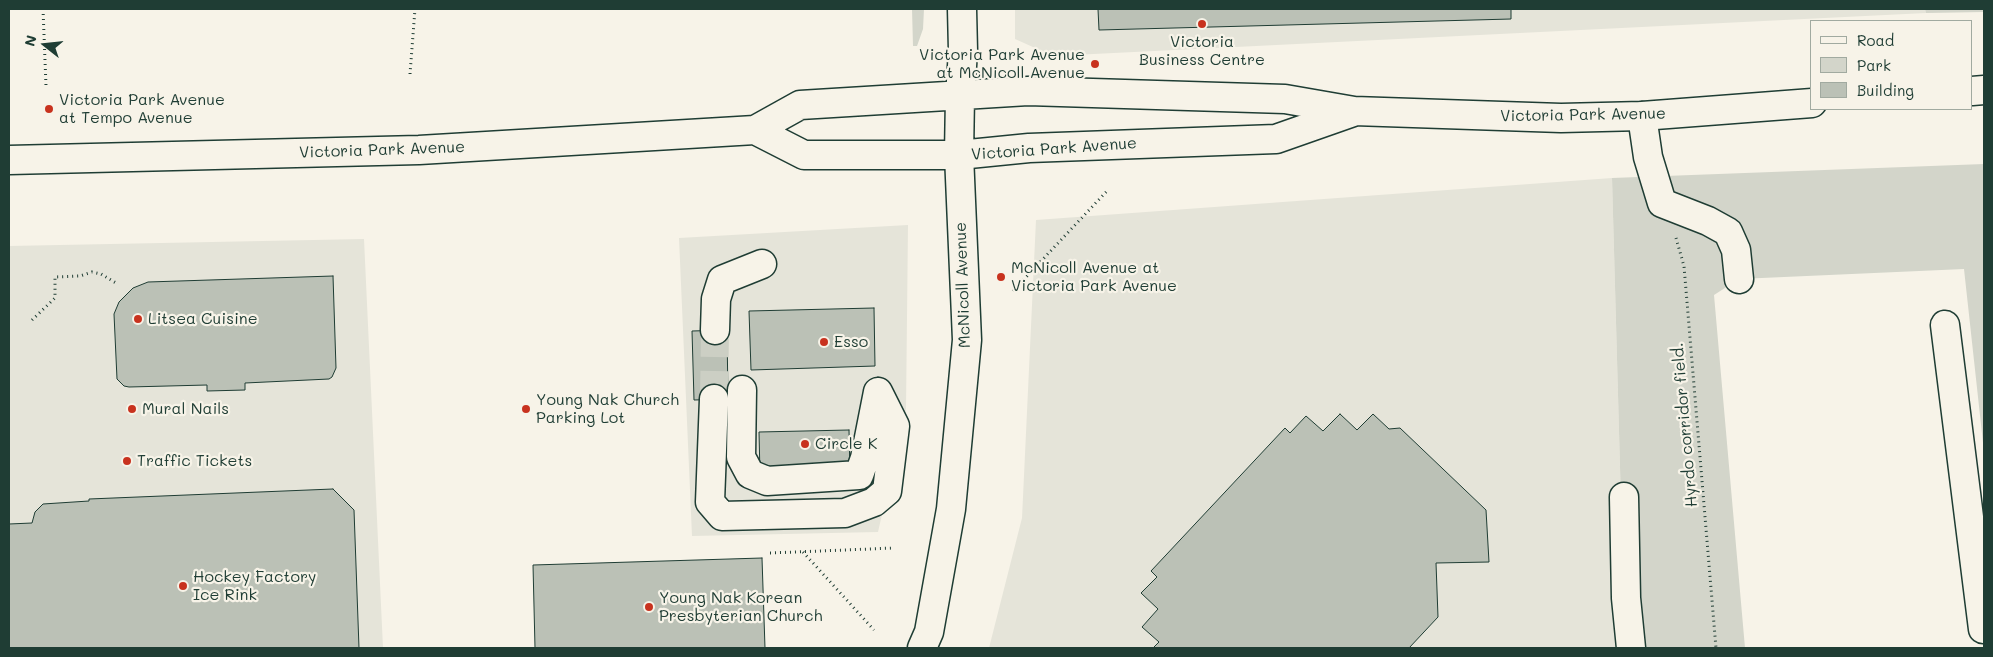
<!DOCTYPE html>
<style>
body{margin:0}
#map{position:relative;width:1993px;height:657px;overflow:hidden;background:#f7f3e8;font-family:Mali,sans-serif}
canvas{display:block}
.frame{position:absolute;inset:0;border:10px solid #1f3d34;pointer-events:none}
.legend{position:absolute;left:1810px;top:20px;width:162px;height:90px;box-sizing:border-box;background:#f7f3e8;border:1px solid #a1aaa0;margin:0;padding:6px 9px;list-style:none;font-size:15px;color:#1f3d34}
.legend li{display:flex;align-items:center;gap:10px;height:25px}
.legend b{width:25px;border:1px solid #a1aaa0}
.north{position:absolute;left:20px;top:20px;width:50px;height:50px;-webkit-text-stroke:4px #f7f3e8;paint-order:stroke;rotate:286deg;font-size:14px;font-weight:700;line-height:20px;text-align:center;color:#1f3d34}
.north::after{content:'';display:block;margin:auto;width:18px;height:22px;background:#1f3d34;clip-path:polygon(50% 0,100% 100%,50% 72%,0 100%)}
</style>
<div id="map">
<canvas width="1993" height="657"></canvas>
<div class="frame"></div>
<ul class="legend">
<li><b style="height:6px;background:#f7f3e8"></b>Road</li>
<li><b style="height:14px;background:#d3d5ca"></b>Park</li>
<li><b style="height:14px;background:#bbc1b6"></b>Building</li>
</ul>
<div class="north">N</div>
</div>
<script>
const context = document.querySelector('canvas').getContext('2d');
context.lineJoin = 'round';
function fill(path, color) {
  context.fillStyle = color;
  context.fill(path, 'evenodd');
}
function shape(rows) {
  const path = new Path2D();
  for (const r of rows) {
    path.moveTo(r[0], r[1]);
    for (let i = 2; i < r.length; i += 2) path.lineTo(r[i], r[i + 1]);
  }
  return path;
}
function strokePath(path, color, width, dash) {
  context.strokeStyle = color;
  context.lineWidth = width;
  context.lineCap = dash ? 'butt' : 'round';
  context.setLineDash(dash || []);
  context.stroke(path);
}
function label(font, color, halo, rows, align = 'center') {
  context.font = font + ' Mali,sans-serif';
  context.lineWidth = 4.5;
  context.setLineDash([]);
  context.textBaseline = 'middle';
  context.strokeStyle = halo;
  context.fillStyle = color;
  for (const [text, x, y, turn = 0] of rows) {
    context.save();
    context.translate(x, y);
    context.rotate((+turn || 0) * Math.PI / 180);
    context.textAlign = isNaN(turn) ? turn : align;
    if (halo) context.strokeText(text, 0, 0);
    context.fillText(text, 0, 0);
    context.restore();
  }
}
fill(shape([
 [1015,9,1925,9,1926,13,1053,56,1015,39],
 [1612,178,1625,648,989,648,1022,518,1036,220],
 [908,225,906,409,878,532,692,536,679,238],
 [364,239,383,648,9,648,9,246]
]), '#e5e4d9');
fill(shape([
 [912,9,924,9,923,29,917,46,913,46],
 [1925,9,1984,9,1984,12,1926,13],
 [1984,164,1984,452,1964,269,1739,279,1714,295,1745,648,1625,648,1612,178]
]), '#d3d5ca');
const building = shape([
 [1098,9,1511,9,1511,19,1099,30,1098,9],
 [333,276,336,368,332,377,329,379,245,383,245,390,207,391,207,385,129,387,124,386,117,379,114,314,119,302,133,288,148,282,333,276],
 [874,308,875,366,751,370,749,311,874,308],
 [727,330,728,399,694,400,692,331,727,330],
 [1340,414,1357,430,1373,414,1389,429,1400,428,1486,510,1489,562,1436,563,1438,617,1409,648,1153,648,1159,642,1142,627,1158,609,1141,593,1157,577,1151,571,1285,428,1290,433,1306,416,1323,431,1340,414],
 [849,430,850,473,760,475,759,432,849,430],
 [333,489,354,510,359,648,9,648,9,524,32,523,35,512,43,504,89,501,89,499,333,489],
 [762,558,765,648,535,648,533,565,762,558]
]);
fill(building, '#bbc1b6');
strokePath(building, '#1f3d34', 1);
strokePath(shape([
 [714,399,715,330]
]), '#cccfc4', 28, [28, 14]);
const minor = shape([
 [1642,116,1648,157,1662,203,1708,221,1728,232,1736,250,1739,279],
 [1945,325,1983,629],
 [715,330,716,299,722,280,762,264],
 [742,390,741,457,750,474,767,481,859,475,865,458,878,392],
 [714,399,710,502,722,516,845,513,874,502,887,491,895,426,878,392],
 [1624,497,1626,598,1631,648],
 [922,648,929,632,951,509,967,340,959,155]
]);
const major = shape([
 [1972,91,1984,90],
 [755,130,804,155,959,155,1029,148,1276,139,1353,112],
 [959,155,960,96,963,51,962,9],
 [9,160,419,150,755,130,800,105,1028,91,1285,99,1354,111,1561,118,1642,116,1812,103]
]);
strokePath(minor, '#1f3d34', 31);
strokePath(major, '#1f3d34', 31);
strokePath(shape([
 [43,9,46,86],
 [410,74,415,9],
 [1676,238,1684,266,1716,648],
 [1013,291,1107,191],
 [32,320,55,298,55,277,80,276,92,272,101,274,116,283],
 [803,552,874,630],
 [770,553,894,548]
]), '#1f3d34', 3, [1, 4]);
strokePath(minor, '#f7f3e8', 28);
strokePath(major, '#f7f3e8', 28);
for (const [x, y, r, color] of [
 [1202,24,5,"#c8321e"],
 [1095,64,5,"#c8321e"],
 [49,109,5,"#c8321e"],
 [1001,277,5,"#c8321e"],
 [138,319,5,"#c8321e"],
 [824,342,5,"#c8321e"],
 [132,409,5,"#c8321e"],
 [526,409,5,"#c8321e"],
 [805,444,5,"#c8321e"],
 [127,461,5,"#c8321e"],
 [183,586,5,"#c8321e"],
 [649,607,5,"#c8321e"]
]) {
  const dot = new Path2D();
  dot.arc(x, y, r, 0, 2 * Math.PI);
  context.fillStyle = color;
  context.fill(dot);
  strokePath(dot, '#f7f3e8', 2);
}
label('16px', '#1f3d34', '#f7f3e8', [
 ["Victoria",1202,42,"center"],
 ["Business Centre",1202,60,"center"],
 ["Victoria Park Avenue",1085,55,"right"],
 ["at McNicoll Avenue",1085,73,"right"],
 ["Victoria Park Avenue",59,100],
 ["at Tempo Avenue",59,118],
 ["McNicoll Avenue at",1011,268],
 ["Victoria Park Avenue",1011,286],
 ["Litsea Cuisine",148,319],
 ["Esso",834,342],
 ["Young Nak Church",536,400],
 ["Parking Lot",536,418],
 ["Mural Nails",142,409],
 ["Circle K",815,444],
 ["Traffic Tickets",137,461],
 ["Hockey Factory",193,577],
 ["Ice Rink",193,595],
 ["Young Nak Korean",659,598],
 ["Presbyterian Church",659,616]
], 'left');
label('16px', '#1f3d34', '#f7f3e8', [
 ["Victoria Park Avenue",1583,115,-1],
 ["Victoria Park Avenue",1054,149,-4],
 ["Victoria Park Avenue",382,150,-2],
 ["McNicoll Avenue",963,285,-92],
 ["Hyrdo corridor field.",1685,425,-95]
]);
</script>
